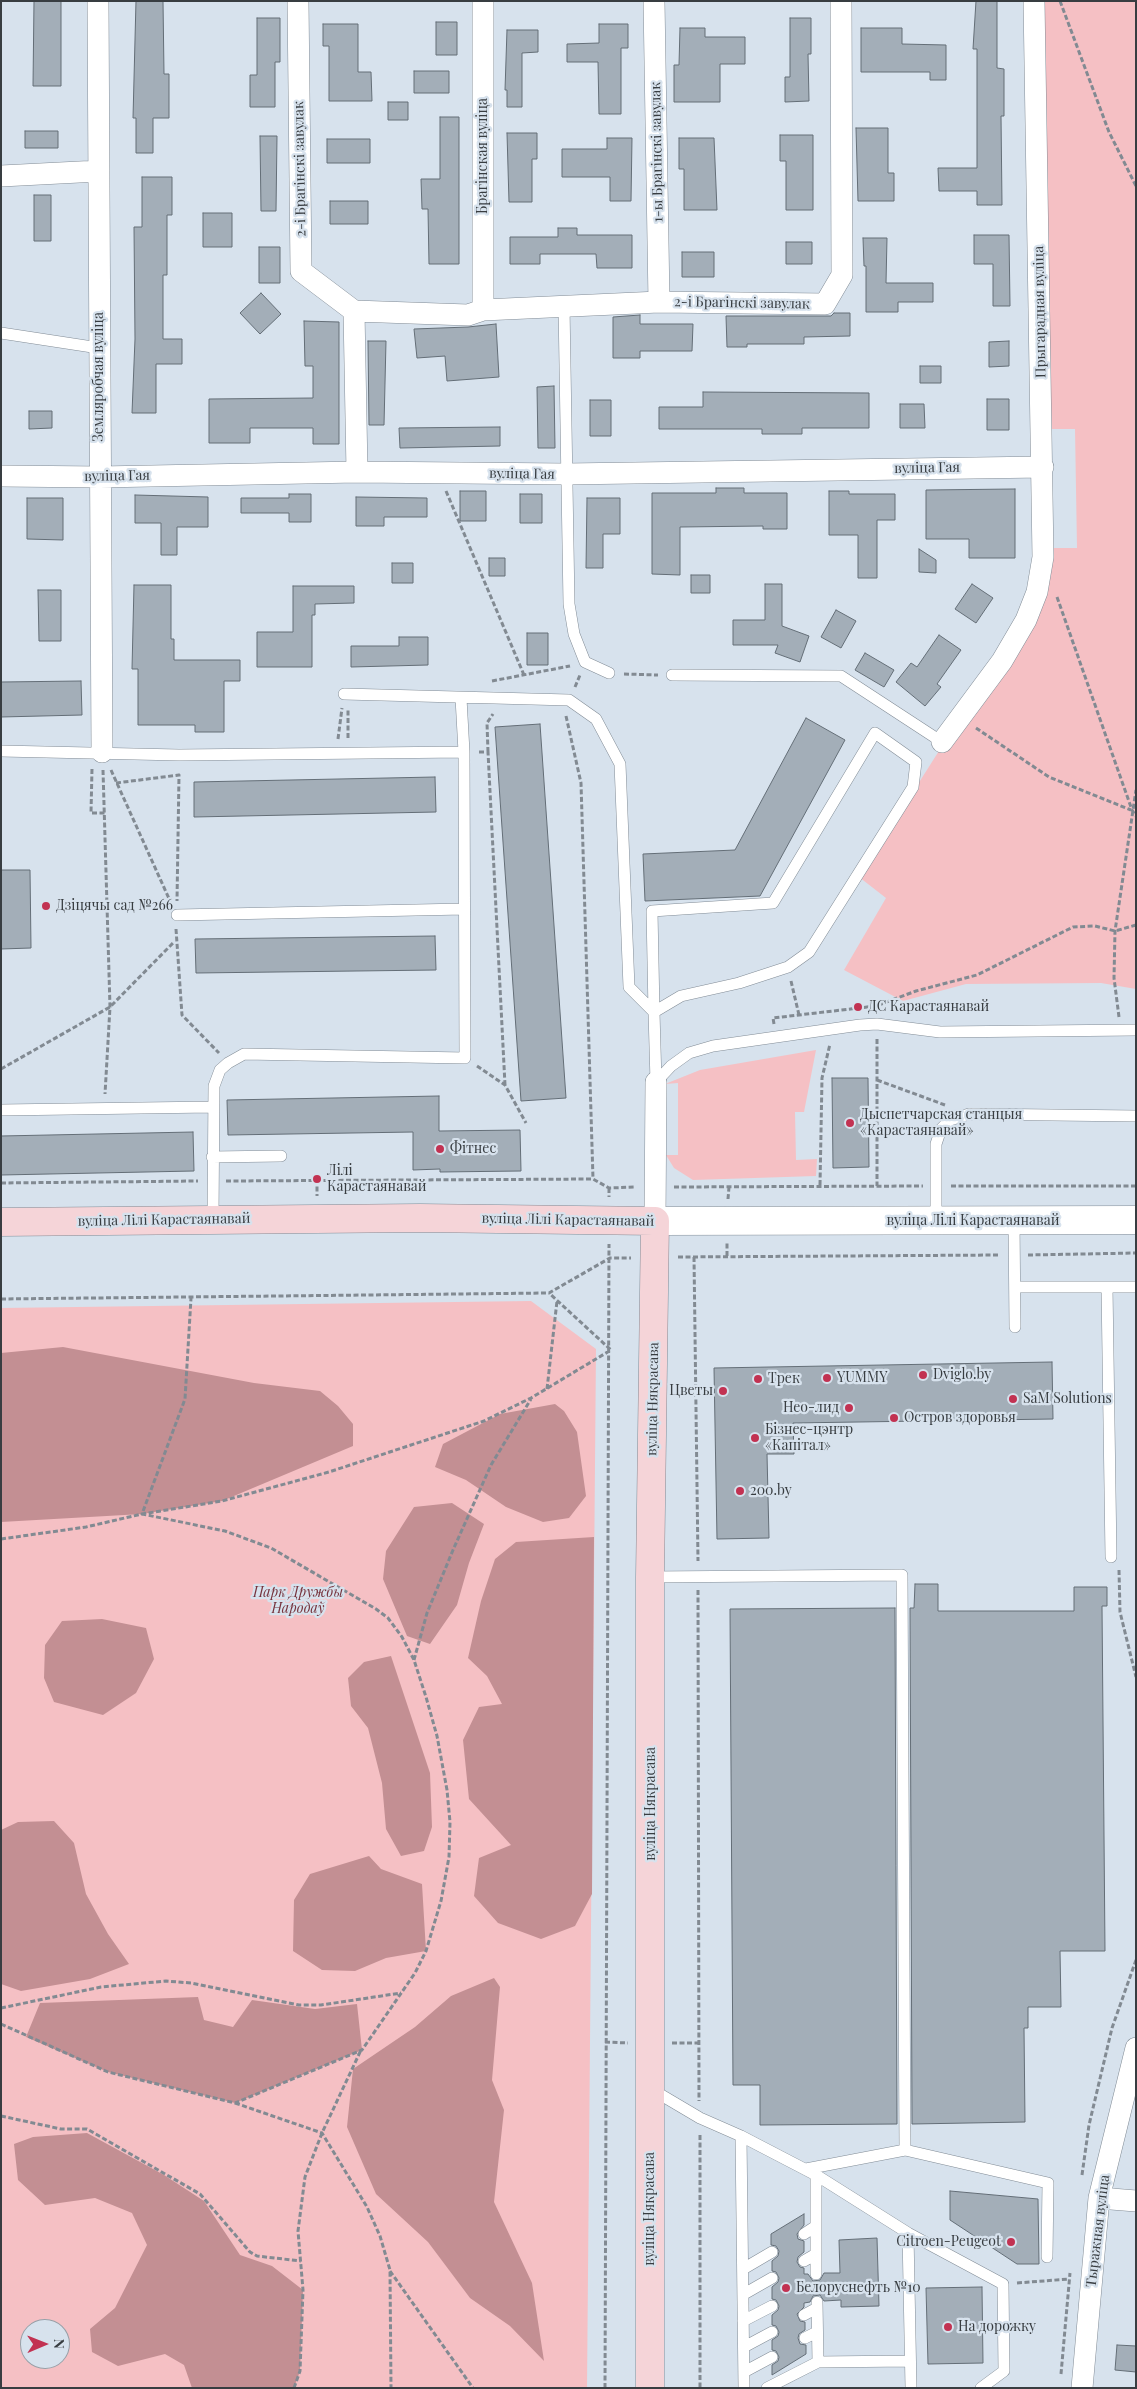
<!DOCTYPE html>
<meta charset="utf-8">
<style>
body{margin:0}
#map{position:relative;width:1137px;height:2389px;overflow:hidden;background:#d7e2ed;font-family:"Playfair Display",serif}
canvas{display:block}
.frame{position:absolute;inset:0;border:2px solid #383d41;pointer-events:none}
.north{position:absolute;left:20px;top:2319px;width:50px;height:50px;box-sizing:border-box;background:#d7e2ed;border:1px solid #97a0a8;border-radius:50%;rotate:89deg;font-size:14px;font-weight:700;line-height:20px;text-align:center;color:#383d41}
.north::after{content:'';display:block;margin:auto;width:18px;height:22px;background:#c23252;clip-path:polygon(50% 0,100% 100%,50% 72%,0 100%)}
</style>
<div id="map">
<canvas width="1137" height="2389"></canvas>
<div class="frame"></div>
<div class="north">N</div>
</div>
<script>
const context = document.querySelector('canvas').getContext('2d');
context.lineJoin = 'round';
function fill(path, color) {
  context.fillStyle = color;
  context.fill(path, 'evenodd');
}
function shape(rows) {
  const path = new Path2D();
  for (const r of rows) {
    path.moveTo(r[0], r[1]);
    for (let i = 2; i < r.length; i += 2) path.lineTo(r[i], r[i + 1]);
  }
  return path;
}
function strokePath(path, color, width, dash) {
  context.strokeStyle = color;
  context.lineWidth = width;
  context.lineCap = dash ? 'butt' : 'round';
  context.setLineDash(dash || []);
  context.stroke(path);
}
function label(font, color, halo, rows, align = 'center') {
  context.font = font + ' "Playfair Display",serif';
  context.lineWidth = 4.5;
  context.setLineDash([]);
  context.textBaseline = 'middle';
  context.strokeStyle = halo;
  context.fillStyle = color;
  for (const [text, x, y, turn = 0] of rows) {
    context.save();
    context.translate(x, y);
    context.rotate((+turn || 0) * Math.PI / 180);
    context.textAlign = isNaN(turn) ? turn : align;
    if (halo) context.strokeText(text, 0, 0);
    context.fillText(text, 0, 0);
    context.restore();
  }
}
fill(shape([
 [1037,1,1136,1,1136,989,1101,983,966,984,903,1001,844,970,886,898,859,877,944,743,1004,663,1046,548,1077,548,1075,429,1044,429],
 [816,1050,804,1112,795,1112,796,1160,817,1159,816,1176,693,1180,674,1168,666,1155,678,1155,678,1083,665,1084,700,1070],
 [531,1301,596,1349,587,2388,1,2388,1,1308],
 [30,2329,60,2329,60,2359,30,2359]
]), '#f5c0c4');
fill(shape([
 [63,1347,254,1383,320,1391,338,1406,353,1424,353,1446,222,1501,142,1514,1,1522,1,1353],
 [555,1404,564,1411,577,1432,586,1496,569,1518,543,1522,506,1507,466,1480,435,1467,443,1444,500,1414],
 [452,1503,484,1524,469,1563,457,1605,430,1644,407,1636,383,1579,386,1551,414,1507],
 [594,1537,592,1894,575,1926,541,1939,498,1923,474,1896,479,1858,511,1845,469,1799,463,1740,479,1707,502,1704,487,1676,468,1658,481,1601,495,1559,516,1542],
 [102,1619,146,1628,154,1659,136,1693,103,1715,54,1702,44,1678,45,1645,62,1621],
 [391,1656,430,1773,432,1827,424,1851,401,1856,386,1829,382,1783,368,1728,351,1706,348,1678,364,1662],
 [54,1821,74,1843,86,1894,108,1934,129,1964,90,1979,21,1991,1,1984,1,1830,18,1822],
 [369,1856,381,1869,422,1884,426,1951,386,1958,355,1971,322,1970,293,1951,294,1900,310,1874],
 [494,1978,500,1987,492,2080,504,2110,494,2202,532,2283,544,2361,510,2326,470,2298,428,2242,376,2194,347,2127,353,2069,415,2027,451,1996],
 [198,1997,204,2020,233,2027,252,2000,315,2009,357,2004,362,2050,235,2103,108,2072,26,2037,40,2003],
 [87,2133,164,2175,204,2201,240,2255,272,2266,303,2290,300,2371,294,2388,192,2388,184,2365,165,2354,118,2366,92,2352,90,2329,115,2308,147,2245,132,2213,95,2198,45,2205,18,2180,14,2144,33,2137]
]), '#c38f93');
const building = shape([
 [34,1,61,1,61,86,33,86,34,1],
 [136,1,163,1,164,74,169,74,169,118,153,118,153,153,136,153,136,118,133,118,136,1],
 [976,1,997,1,997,68,1004,69,1004,116,1001,116,1002,205,977,205,977,191,939,191,938,168,977,168,977,49,973,49,976,1],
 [257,18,280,18,280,62,275,62,275,107,250,107,250,75,257,75,257,18],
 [790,18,811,18,811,54,808,54,809,101,785,102,785,77,790,77,790,18],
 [436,22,457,22,457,55,436,55,436,22],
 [323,24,358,24,358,72,371,72,372,101,329,101,329,46,323,46,323,24],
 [599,24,628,24,628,48,621,48,621,114,599,114,598,62,567,62,567,44,599,43,599,24],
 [680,28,705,28,705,37,745,37,745,64,720,64,720,102,674,102,674,65,679,65,680,28],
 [861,28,902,28,902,44,946,45,946,80,930,80,930,72,861,72,861,28],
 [507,30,538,30,538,52,522,53,522,107,507,107,507,90,505,90,507,30],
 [414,71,449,71,449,93,414,93,414,71],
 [388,102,408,102,408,120,388,120,388,102],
 [440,117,459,117,459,264,429,264,428,209,422,209,421,179,440,179,440,117],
 [856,128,888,128,888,173,894,173,894,201,858,201,856,128],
 [25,131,58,131,58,148,25,148,25,131],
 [507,133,537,133,537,159,532,159,532,202,509,202,507,133],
 [780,135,813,135,813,210,786,210,786,161,780,161,780,135],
 [260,136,277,136,276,211,261,211,260,136],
 [607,138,632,138,631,201,610,201,610,177,562,177,562,149,607,149,607,138],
 [679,138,714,138,717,210,684,210,684,169,679,169,679,138],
 [327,139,370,139,370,163,327,163,327,139],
 [142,177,172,177,172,215,167,215,167,275,163,275,163,339,182,339,182,364,156,364,156,413,132,413,135,339,134,227,142,227,142,177],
 [34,195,51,195,51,241,34,241,34,195],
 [330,201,368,201,368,224,330,224,330,201],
 [203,213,232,213,232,247,203,247,203,213],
 [558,228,577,228,577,235,632,235,632,268,597,268,596,254,540,254,540,264,510,264,510,237,558,237,558,228],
 [974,235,1009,235,1010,306,993,306,993,264,974,264,974,235],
 [863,238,887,238,886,283,933,283,933,302,898,302,898,312,866,312,866,266,864,266,863,238],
 [786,242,812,242,812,264,786,264,786,242],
 [259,247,280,247,280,283,259,283,259,247],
 [682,252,714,252,714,277,682,277,682,252],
 [261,293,281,314,260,334,240,313,261,293],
 [834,313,850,313,850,336,804,337,804,344,747,344,747,347,727,347,726,316,831,316,834,313],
 [640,315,640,324,693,324,692,351,640,351,640,358,613,358,613,317,640,315],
 [304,321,339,322,339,444,313,444,313,428,250,428,250,443,209,443,209,399,313,398,313,366,305,366,304,321],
 [496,324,499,377,447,381,445,356,417,358,414,329,468,327,496,324],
 [368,341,386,341,384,425,369,425,368,341],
 [1009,341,1009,366,989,367,989,342,1009,341],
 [920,366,941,366,941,383,920,383,920,366],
 [554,386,555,448,538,448,537,387,554,386],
 [703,392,869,393,869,428,802,428,802,434,762,434,762,429,659,429,659,407,703,407,703,392],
 [987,399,1009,399,1009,430,987,430,987,399],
 [590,400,611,400,611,436,590,436,590,400],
 [900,404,924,404,925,428,900,428,900,404],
 [29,411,52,411,52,428,29,429,29,411],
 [500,427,500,446,400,448,399,428,500,427],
 [716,488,744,488,744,493,787,493,787,529,763,529,763,526,680,527,680,575,652,574,652,493,716,493,716,488],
 [1015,489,1015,558,969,558,969,539,926,539,926,490,1015,489],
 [460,491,486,491,486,521,460,521,460,491],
 [829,491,849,491,849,494,895,494,895,520,877,520,877,578,858,578,858,535,829,535,829,491],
 [289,494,311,494,311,522,289,522,289,513,241,513,241,498,289,498,289,494],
 [520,494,542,494,542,523,520,523,520,494],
 [135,495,208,497,208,527,177,527,177,555,161,555,161,523,135,523,135,495],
 [356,497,427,498,427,517,384,517,384,526,356,526,356,497],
 [27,498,63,498,63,540,27,539,27,498],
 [587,498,620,498,620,534,603,534,603,568,586,568,587,498],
 [919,549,936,560,936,573,919,572,919,549],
 [489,558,505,558,505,576,489,576,489,558],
 [392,563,413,563,413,583,392,583,392,563],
 [691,575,710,575,710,593,691,593,691,575],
 [765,584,782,584,782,626,809,636,800,662,775,653,778,645,733,645,733,620,765,620,765,584],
 [972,584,993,598,976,623,955,609,972,584],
 [134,585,171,585,171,639,174,639,174,660,240,660,240,681,224,681,224,732,195,732,195,725,138,725,138,669,132,669,134,585],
 [293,586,354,586,354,603,315,604,315,615,312,615,312,667,257,667,257,632,293,632,293,586],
 [38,590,61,590,61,641,39,641,38,590],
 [836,610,856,621,841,648,821,637,836,610],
 [527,633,548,633,548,665,527,665,527,633],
 [939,635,961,650,937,684,941,687,925,706,896,682,911,663,917,667,939,635],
 [399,637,428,637,428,665,351,667,351,646,399,646,399,637],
 [865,653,894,670,884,687,855,670,865,653],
 [81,681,82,715,1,717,1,682,81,681],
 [806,718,845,740,760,896,645,901,643,854,735,850,806,718],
 [540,724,566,1098,521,1101,495,727,540,724],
 [435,777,436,812,194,817,194,782,435,777],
 [1,870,30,870,31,948,1,949,1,870],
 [435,936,436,970,196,973,195,939,435,936],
 [832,1078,868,1078,869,1167,833,1168,832,1078],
 [439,1096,439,1131,520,1130,521,1171,440,1172,440,1169,413,1170,413,1132,228,1135,227,1100,439,1096],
 [193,1132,194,1171,1,1175,1,1136,193,1132],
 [1052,1362,1053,1419,793,1423,794,1454,767,1454,769,1538,717,1539,714,1368,1052,1362],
 [915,1584,938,1584,938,1611,1074,1611,1074,1587,1107,1587,1107,1606,1102,1606,1105,1951,1060,1951,1061,2007,1028,2007,1028,2028,1024,2028,1025,2122,912,2124,910,1608,914,1608,915,1584],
 [895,1608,897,2124,760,2125,760,2085,733,2085,730,1609,895,1608],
 [950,2191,1038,2199,1039,2264,1017,2264,950,2220,950,2191],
 [804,2214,804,2225,797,2234,798,2239,804,2241,804,2252,798,2257,797,2262,800,2267,804,2268,804,2274,808,2274,813,2281,820,2280,824,2273,840,2273,839,2240,877,2238,879,2306,841,2307,841,2300,824,2301,820,2295,813,2296,810,2302,804,2303,804,2307,797,2314,800,2321,805,2322,805,2330,799,2334,798,2338,800,2344,806,2345,806,2354,772,2375,772,2365,778,2361,779,2357,776,2351,772,2350,772,2340,778,2336,779,2332,776,2326,772,2325,772,2315,778,2310,779,2306,776,2300,772,2299,772,2287,778,2282,779,2278,776,2272,772,2271,772,2261,778,2256,779,2251,776,2246,771,2245,771,2234,804,2214],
 [982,2287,983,2363,928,2364,926,2288,982,2287],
 [1117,2345,1136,2346,1136,2372,1115,2370,1117,2345]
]);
fill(building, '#a3aeb8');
strokePath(building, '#646e77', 1);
const service = shape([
 [564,306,569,604,574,634,585,662,609,673],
 [1,333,99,348],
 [672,675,841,676,942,742],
 [344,694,569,700,596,719,620,764,629,987,654,1012,681,996,739,983,788,967,809,952,913,787,916,762,875,733,773,903,652,911,654,1012,656,1082],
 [1,751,179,755,464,752],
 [177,915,464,909],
 [656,1082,671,1066,689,1053,713,1046,860,1025,877,1024,940,1032,1136,1030],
 [1,1110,212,1107],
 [212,1157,281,1156],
 [213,1219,214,1086,220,1070,228,1063,244,1054,465,1058,464,752,461,698],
 [1014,1221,1015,1327],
 [936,1222,936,1144,941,1129,950,1120,969,1114,1136,1116],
 [1015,1287,1136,1287],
 [1107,1287,1111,1557],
 [650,1577,902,1575,905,2150,806,2169],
 [651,2089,700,2118,741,2136,744,2388],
 [741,2136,816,2175,908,2233,911,2388],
 [905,2150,1048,2183,1047,2257],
 [816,2175,816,2274],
 [908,2233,1003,2284,1004,2371,981,2388],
 [804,2234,816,2226],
 [804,2261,816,2254],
 [743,2269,772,2252],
 [744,2294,772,2278],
 [817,2302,818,2362],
 [804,2315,817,2308],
 [743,2321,772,2306],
 [805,2338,817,2332],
 [744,2347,772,2332],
 [744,2372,772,2357],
 [767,2388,818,2362,910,2361]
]);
const minor = shape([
 [98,1,102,752],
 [298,1,301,271,354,311,357,472],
 [654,1,659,302],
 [1,176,99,171],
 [483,310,483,1],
 [354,311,468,315,483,310,659,302,825,304,842,275,841,1],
 [1,476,100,477,357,472,566,474,1043,467],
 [942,742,1002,661,1026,620,1037,592,1043,557,1034,1],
 [655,1221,656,1082],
 [1099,2198,1136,2201],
 [1082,2388,1099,2198,1136,2048]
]);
const tertiary = shape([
 [655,1221,1136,1220]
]);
const secondary = shape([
 [1,1222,420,1218,655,1221,650,1577,650,2388]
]);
strokePath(service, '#828c96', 12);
strokePath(minor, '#828c96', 22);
strokePath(tertiary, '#828c96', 29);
strokePath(secondary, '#828c96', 29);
strokePath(shape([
 [1060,1,1109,132,1136,186],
 [446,491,524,675],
 [1057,597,1132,810,1136,816],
 [624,674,658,675],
 [492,681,570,666],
 [575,687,580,675],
 [566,716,581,783,593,1179],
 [976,728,1049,777,1131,810],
 [348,738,348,709],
 [338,739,342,708],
 [479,752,488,752,505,1085],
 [488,752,487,723,493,714],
 [92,769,91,813,105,813],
 [103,770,110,1007,105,1094],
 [111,770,171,903],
 [116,783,179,775,177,901],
 [176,929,182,1015,219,1053],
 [791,981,799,1015],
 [1119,1017,1114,978,1115,931,1136,790],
 [774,1024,773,1018,876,1006,916,991,977,975,1073,927,1095,926,1115,931,1136,925],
 [877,1039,877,1186],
 [477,1066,505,1085,526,1123],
 [1,1069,110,1007,174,942],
 [877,1080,945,1105],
 [317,1179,317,1196],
 [226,1181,593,1179,609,1188,635,1187],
 [1,1183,198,1181],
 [820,1185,822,1078,830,1044],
 [951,1186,1136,1186],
 [674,1187,923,1186],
 [609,1188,609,1197],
 [728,1199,729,1187],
 [1028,1255,1136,1253],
 [727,1256,727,1243],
 [678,1257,999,1255],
 [694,1257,698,1561],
 [1,1299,549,1293,610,1258,631,1258],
 [547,1389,557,1301],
 [1,1539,86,1527,142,1514,222,1501,329,1472,484,1421,531,1398,611,1350,549,1293],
 [1119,1570,1120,1612,1136,1677],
 [698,1590,699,2101],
 [414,1660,427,1613,453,1550,491,1465,531,1399],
 [1,2008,101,1987,166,1981,191,1983,299,2005,321,2005,401,1993],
 [1,2024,108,2072,235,2103,362,2050,415,1973,426,1951,441,1901,449,1857,450,1822,447,1790,437,1736,426,1697,414,1660,402,1637,388,1618,376,1609,271,1548,225,1531,142,1514,185,1399,191,1298],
 [605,2042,628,2043],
 [672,2043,699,2043],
 [235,2103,322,2133,367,2207,380,2236,390,2270,391,2388],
 [1,2116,61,2129,87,2129,200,2194,250,2252,257,2256,301,2261],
 [700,2135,700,2388],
 [1082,2175,1089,2125,1112,2028,1136,1960],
 [390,2271,473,2388],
 [1017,2283,1069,2279],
 [1061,2374,1070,2273],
 [294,2388,300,2371,303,2290,298,2231,305,2177,322,2133,361,2050],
 [605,2388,609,1244]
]), '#828a92', 3, [5, 2.5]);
strokePath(service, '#fff', 11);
strokePath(minor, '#fff', 21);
strokePath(tertiary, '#fff', 28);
strokePath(secondary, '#f5d4d8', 28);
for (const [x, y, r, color] of [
 [46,906,5,"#c23252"],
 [858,1007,5,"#c23252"],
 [850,1123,5,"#c23252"],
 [440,1149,5,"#c23252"],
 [317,1179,5,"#c23252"],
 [923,1375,5,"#c23252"],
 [827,1378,5,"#c23252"],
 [758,1379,5,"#c23252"],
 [723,1391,5,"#c23252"],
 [1013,1399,5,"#c23252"],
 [849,1408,5,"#c23252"],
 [894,1418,5,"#c23252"],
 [755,1438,5,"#c23252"],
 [740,1491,5,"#c23252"],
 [1011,2242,5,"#c23252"],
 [786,2288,5,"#c23252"],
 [948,2327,5,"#c23252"]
]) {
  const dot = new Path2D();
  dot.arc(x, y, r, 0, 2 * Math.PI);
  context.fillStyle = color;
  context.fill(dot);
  strokePath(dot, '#d7e2ed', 2);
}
label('14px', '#383d41', '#d7e2ed', [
 ["1-ы Брагінскі завулак",657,152,-91],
 ["Брагінская вуліца",483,156,-90],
 ["2-і Брагінскі завулак",300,169,-91],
 ["2-і Брагінскі завулак",742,303,1],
 ["Прыгарадная вуліца",1040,312,-91],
 ["Земляробчая вуліца",99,377,-90],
 ["вуліца Гая",927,468,-1],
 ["вуліца Гая",522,474,1],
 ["вуліца Гая",117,476,-1],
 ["вуліца Лілі Карастаянавай",164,1220,-1],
 ["вуліца Лілі Карастаянавай",568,1220,1],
 ["вуліца Лілі Карастаянавай",973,1221],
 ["вуліца Някрасава",653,1399,-89],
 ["вуліца Някрасава",651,1804,-90],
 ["вуліца Някрасава",650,2209,-90],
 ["Тыражная вуліца",1098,2231,-83]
]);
label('14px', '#383d41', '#d7e2ed', [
 ["Дзіцячы сад №266",56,906],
 ["ДС Карастаянавай",868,1007],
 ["Дыспетчарская станцыя",860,1115],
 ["«Карастаянавай»",860,1131],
 ["Фітнес",450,1149],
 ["Лілі",327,1171],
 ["Карастаянавай",327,1187],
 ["Dviglo.by",933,1375],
 ["YUMMY",837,1378],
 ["Трек",768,1379],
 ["Цветы",713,1391,"right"],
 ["SaM Solutions",1023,1399],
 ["Нео-лид",839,1408,"right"],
 ["Остров здоровья",904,1418],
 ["Бізнес-цэнтр",765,1430],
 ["«Капітал»",765,1446],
 ["200.by",750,1491],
 ["Citroen-Peugeot",1001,2242,"right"],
 ["Белоруснефть №10",796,2288],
 ["На дорожку",958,2327]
], 'left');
label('italic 14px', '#77343e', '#d7e2ed', [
 ["Парк Дружбы",298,1593],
 ["Народаў",298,1609]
]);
</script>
